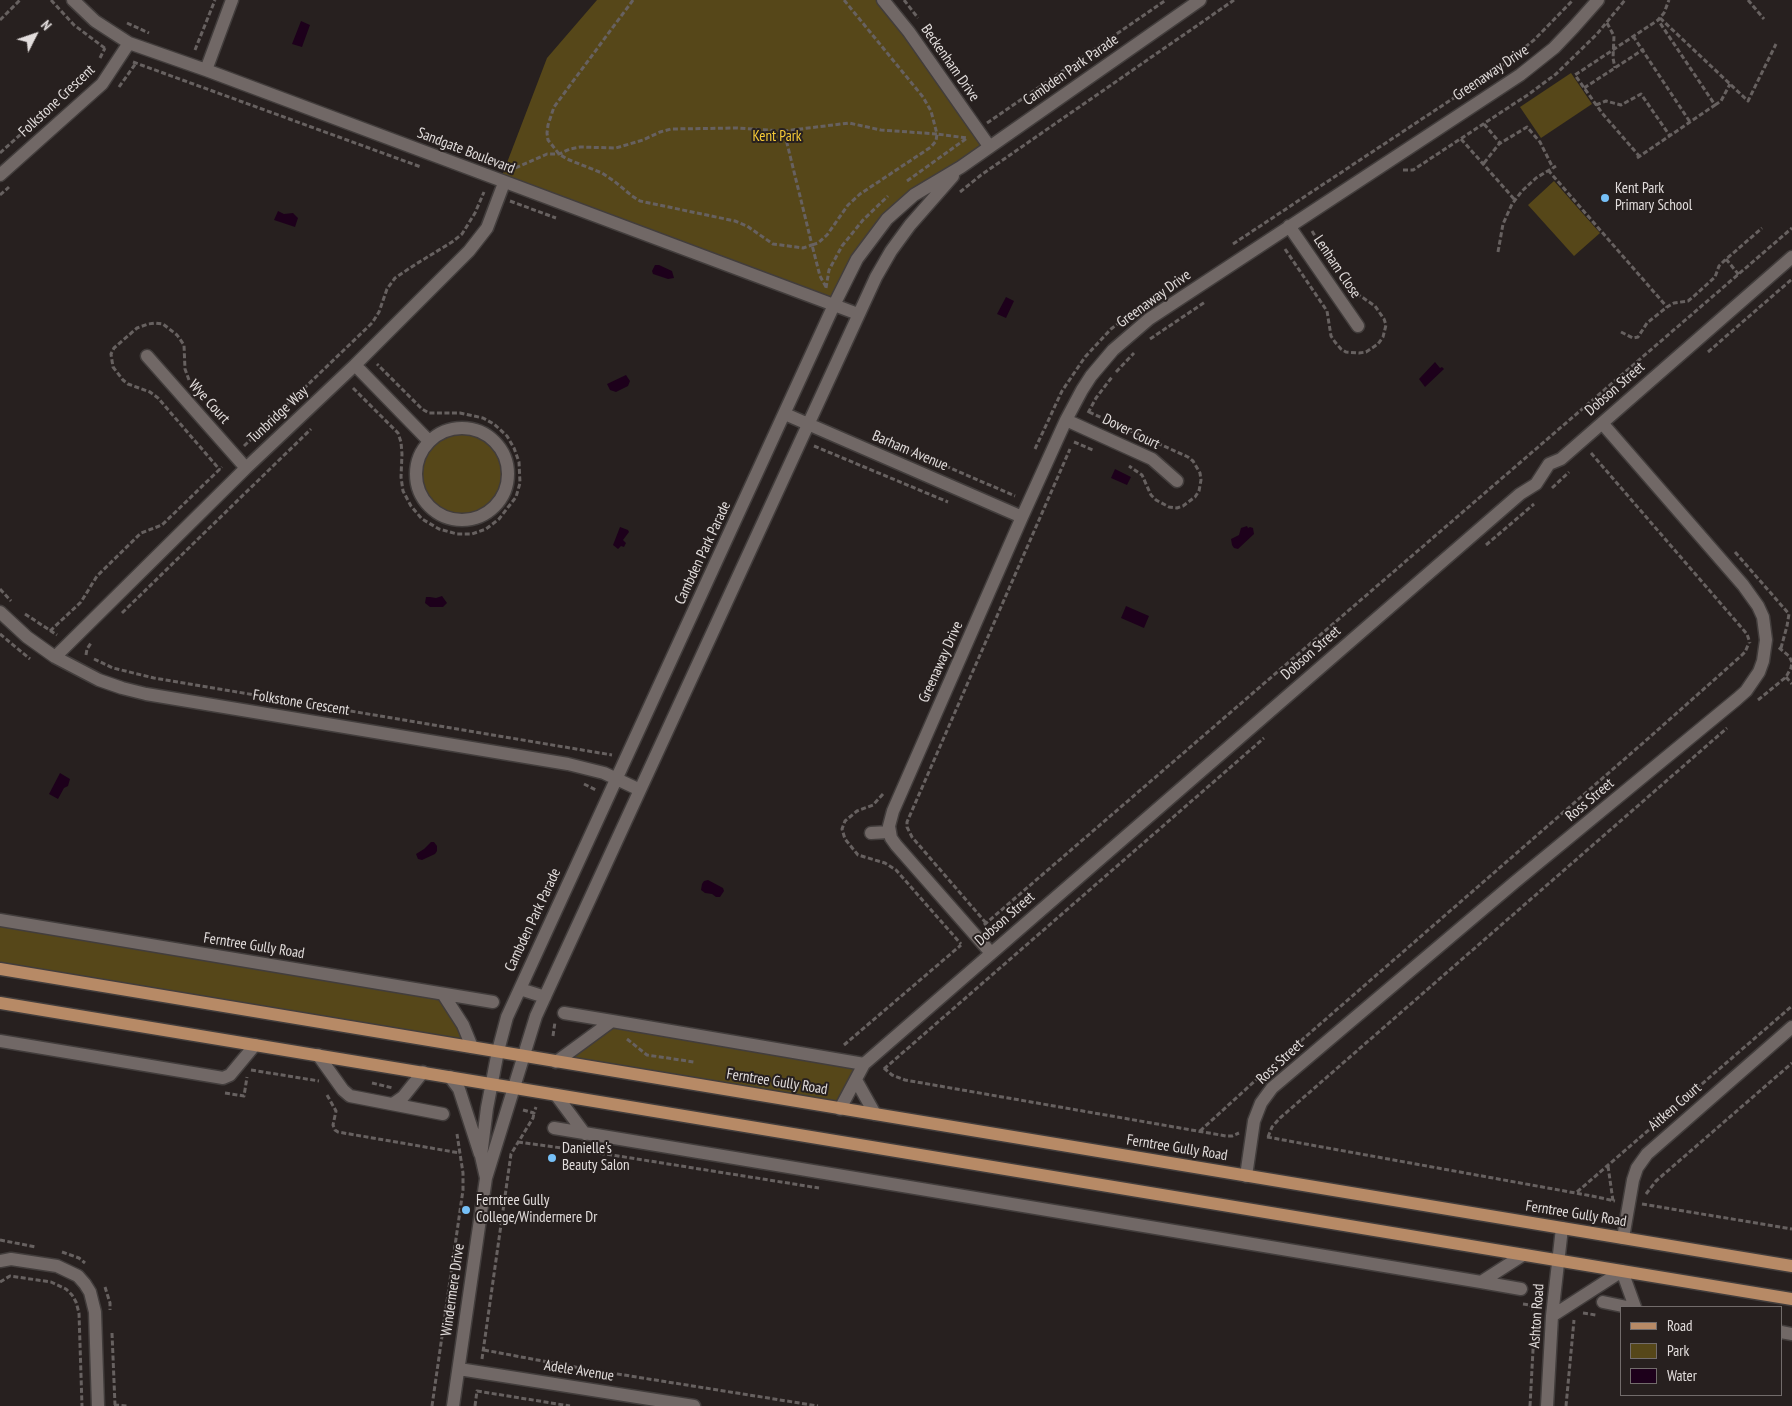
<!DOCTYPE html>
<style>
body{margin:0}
#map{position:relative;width:1792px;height:1406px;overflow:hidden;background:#27201f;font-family:"PT Sans Narrow",sans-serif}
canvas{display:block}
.legend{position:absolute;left:1620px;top:1306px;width:162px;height:90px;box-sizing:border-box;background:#27201f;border:1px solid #726c6b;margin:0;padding:6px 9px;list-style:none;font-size:15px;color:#e2dddc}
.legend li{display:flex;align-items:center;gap:10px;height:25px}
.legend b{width:25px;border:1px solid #726c6b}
.north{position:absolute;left:10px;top:10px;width:50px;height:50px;-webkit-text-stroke:4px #27201f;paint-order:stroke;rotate:49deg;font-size:14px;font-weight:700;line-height:20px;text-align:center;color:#e2dddc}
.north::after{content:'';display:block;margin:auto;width:18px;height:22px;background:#e2dddc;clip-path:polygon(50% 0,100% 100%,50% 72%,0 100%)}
</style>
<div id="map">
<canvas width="1792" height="1406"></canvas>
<ul class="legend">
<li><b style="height:6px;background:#b78a66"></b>Road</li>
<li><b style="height:14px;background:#564719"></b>Park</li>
<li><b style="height:14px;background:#1d001b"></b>Water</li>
</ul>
<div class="north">N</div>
</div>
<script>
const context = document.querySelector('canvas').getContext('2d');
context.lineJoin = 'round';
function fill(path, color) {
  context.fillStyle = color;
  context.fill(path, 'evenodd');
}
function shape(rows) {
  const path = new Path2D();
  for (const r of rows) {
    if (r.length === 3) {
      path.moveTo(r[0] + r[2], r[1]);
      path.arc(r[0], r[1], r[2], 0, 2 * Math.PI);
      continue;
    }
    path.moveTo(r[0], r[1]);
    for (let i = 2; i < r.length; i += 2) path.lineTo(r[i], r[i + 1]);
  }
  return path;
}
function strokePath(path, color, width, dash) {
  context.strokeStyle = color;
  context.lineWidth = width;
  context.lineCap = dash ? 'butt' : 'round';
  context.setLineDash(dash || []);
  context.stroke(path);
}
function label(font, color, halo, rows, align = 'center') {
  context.font = font + ' "PT Sans Narrow",sans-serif';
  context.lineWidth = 4;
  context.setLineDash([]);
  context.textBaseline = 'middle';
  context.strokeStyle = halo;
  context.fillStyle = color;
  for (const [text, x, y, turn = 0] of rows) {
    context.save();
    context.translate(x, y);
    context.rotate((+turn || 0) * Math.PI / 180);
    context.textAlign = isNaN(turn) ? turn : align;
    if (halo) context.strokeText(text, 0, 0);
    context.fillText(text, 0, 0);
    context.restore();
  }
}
fill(shape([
 [597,0,883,0,989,146,897,209,834,305,500,181,547,58],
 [1571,73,1592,104,1541,138,1520,107],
 [1554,181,1600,233,1574,256,1528,205],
 [462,474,46],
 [0,920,443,994,472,1047,0,969],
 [612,1021,864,1064,840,1109,556,1062]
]), '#564719');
fill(shape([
 [301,21,310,25,302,47,292,44],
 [278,211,284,214,293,213,298,218,295,227,274,220],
 [655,265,659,265,672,271,674,278,668,279,653,274,652,271],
 [1006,297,1014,301,1006,318,997,314],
 [1435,362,1440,368,1442,367,1444,369,1425,387,1419,379],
 [626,375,630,381,628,386,616,392,610,390,607,384],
 [1115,469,1131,477,1127,485,1111,478],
 [1247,526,1248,528,1250,527,1253,528,1254,534,1238,549,1234,548,1232,545,1231,539,1239,535,1241,528],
 [620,527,628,530,629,532,623,540,626,543,624,547,621,546,618,549,613,545],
 [442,596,447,603,443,607,430,607,425,603,426,597,430,597,436,598],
 [1126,606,1149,616,1144,628,1121,618],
 [60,773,70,779,68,786,64,788,58,799,49,794],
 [431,842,434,842,437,846,437,851,435,854,422,860,418,859,416,854,424,849],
 [708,880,723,888,724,891,720,897,716,897,712,894,705,893,701,890,702,884,704,881]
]), '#1d001b');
const minor = shape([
 [73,0,95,21,129,43,206,70,858,314],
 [883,0,909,32,989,146],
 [206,70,232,0],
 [0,175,102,84,129,43],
 [1289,226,1358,326],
 [147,356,246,468],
 [355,365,429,441],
 [785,414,1022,517],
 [1066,420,1152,459,1177,481],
 [462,474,46],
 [0,612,27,637,55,657,99,680,122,688,146,694,568,764,604,773,640,790],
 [55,657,246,468,355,365,469,251,487,228,504,183],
 [871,833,889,832],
 [0,920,493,1002],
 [991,953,896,845,891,838,889,826,893,811,1022,517,1066,420,1082,390,1091,376,1113,350,1149,319,1520,75,1554,48,1574,27,1598,0],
 [520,989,545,997],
 [443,994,463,1025,472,1047],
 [564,1013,612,1021],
 [0,1041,223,1078,230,1075,255,1045],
 [318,1055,343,1090,350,1096,443,1114],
 [556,1062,612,1021,864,1064],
 [450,1077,459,1089,480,1154],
 [856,1080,875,1114],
 [556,1095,585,1134],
 [393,1104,403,1097,423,1072],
 [840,1109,864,1064,1520,494,1536,484,1549,464,1561,459,1792,257],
 [554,1128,1481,1282,1523,1255],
 [1246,1176,1254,1121,1261,1103,1272,1088,1515,882,1737,699,1746,691,1759,672,1763,661,1766,640,1763,617,1758,606,1743,585,1602,423],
 [486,1178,481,1156,487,1108,498,1051,507,1017,834,305,857,259,887,219,914,195,961,167,1200,0],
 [1623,1238,1633,1180,1637,1168,1647,1154,1792,1027],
 [0,1261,11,1259,57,1266,78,1276,85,1284,90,1292,95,1312,98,1406],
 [1481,1282,1521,1289],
 [1603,1302,1627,1307],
 [1552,1316,1622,1271,1635,1307],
 [1781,1332,1792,1334],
 [459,1369,694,1406],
 [453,1406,486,1178,536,1016,876,277,891,251,910,225,953,176],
 [1547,1406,1552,1316,1562,1228]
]);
const major = shape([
 [0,969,1792,1266],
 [0,1003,1792,1299]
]);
strokePath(minor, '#423d3c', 15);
strokePath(major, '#423d3c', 15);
strokePath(shape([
 [51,0,74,25,106,49],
 [633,0,554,107,548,125,547,133,548,140,552,145,559,154,567,159,602,173,614,181,632,196,640,201,735,221,747,226,773,244,803,248,812,245,784,131,849,123,881,130,937,134,931,111,923,97,844,0],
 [904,0,918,18],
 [1748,0,1764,19],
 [1660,18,1748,101,1776,44],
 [0,20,20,0],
 [127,23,149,33],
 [1607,23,1614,36,1613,58,1615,68],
 [1633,36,1690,122],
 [195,50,215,0],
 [100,58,105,48],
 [133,62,421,167],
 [119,87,136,63],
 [1584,88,1644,49],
 [1596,105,1606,101,1621,105,1641,94,1670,136],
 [1715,105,1721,101,1730,84],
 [987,123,1166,0],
 [1484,124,1500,143],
 [1461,139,1515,200],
 [0,153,94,68],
 [480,156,515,168,547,154,559,154,570,149,580,147,616,148,643,140,660,132,671,129,737,128,784,131],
 [1640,157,1602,113,1575,75,1658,20,1664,13,1669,0],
 [1637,158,1715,105,1658,20],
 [1484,163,1499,144,1527,127,1540,142,1553,168],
 [1403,170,1413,170,1529,94,1556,74,1597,34,1625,0],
 [1548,170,1667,307],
 [907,181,967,138],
 [960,192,981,175,1234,0],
 [0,195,9,187],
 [510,201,556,218],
 [1312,231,1318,241],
 [1233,244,1496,70,1534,40,1573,0],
 [1285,249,1327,311,1331,336,1335,342,1341,349,1346,352,1359,353,1366,352,1378,344,1383,337,1386,325,1384,319,1375,306,1353,291],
 [1498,252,1503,224,1512,204,1522,191,1536,178,1556,166],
 [1726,259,1739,275],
 [826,287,820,276,812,245,818,243,827,235,848,205,860,194,931,147,936,141,937,134,967,138],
 [826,288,829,270,842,246,863,220,888,196],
 [1154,297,1176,282],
 [1621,332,1633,338,1638,337,1647,323,1667,307,1674,303,1688,301,1693,297,1715,277,1719,266,1724,261,1762,228],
 [1150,339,1205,302],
 [1708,352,1792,279],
 [1116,372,1134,353],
 [189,380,185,369,184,345,177,335,163,324,155,323,148,324,137,328,114,348,111,354,113,367,123,380,128,384,150,392,158,398,220,470],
 [353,388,398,433,401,442,402,454,401,477,403,491,411,506,422,519,439,529,457,534,472,534,486,529,499,519,516,497,520,483,519,462,514,448,507,436,494,424,483,418,460,413,429,413,422,409,377,364],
 [1089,412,1188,457,1193,461,1200,473,1201,480,1199,491,1195,497,1183,506,1177,508,1169,507,1156,500,1151,495,1142,475,1129,466],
 [1088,413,1096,398,1112,377],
 [1074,442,1093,450],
 [244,446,372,323,379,312,387,289,395,278,416,264,452,242,462,234,475,213,484,192],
 [814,446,948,502],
 [1035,449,1062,391,1085,357,1111,329,1133,312],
 [911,451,1015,496],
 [1591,453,1747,634,1750,643],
 [1552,488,1569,472],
 [1486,545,1534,504],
 [1735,552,1789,614,1787,626,1781,648],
 [0,589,11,601],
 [122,613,311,429],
 [25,614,57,635],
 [50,631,81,602,97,576,141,533,162,525,222,467],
 [0,634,30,659],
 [86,655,87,649,91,643],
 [94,659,113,668,154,678,612,755],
 [1786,677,1792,684],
 [1758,700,1786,677,1791,668,1792,662,1789,656,1778,647],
 [584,784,596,790],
 [883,794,873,805,857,811,845,821,842,829,845,839,858,855,885,863,896,870,961,944],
 [986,923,912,837,907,827,907,822,1070,449],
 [984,925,1792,228],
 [553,1036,555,1022],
 [627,1039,647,1055,694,1062],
 [844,1045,961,945],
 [884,1068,892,1075,905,1080,1226,1136,1232,1136,1239,1133],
 [884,1069,1264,738],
 [251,1070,319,1081],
 [372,1083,393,1088],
 [225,1093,244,1096,247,1077],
 [327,1095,336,1111,333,1125,335,1130,338,1132,460,1153],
 [523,1110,534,1113,536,1107],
 [1200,1131,1257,1079,1651,736,1742,655,1745,652,1749,643],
 [1267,1137,1592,1196,1615,1201],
 [1268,1137,1272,1127,1280,1118,1727,728],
 [518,1142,612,1155,819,1188],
 [1608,1166,1613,1201],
 [1577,1192,1792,1006],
 [1646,1194,1656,1181,1792,1063],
 [1642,1204,1792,1229],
 [0,1240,36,1247],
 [62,1252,79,1258,85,1263],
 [0,1282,10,1276,51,1282,66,1289,72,1295,76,1302,79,1313,82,1406],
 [105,1287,110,1303,110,1310],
 [1523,1304,1530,1305,1535,1313,1539,1314],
 [1583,1313,1596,1315],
 [112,1333,115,1405],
 [484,1350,580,1368,818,1406],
 [482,1359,511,1154,533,1118,534,1113],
 [114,1405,128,1406],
 [432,1406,463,1190,463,1173,457,1134],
 [475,1406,477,1391,570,1406],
 [1530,1406,1535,1313],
 [1566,1406,1574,1320]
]), '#676160', 3, [5, 2.5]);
strokePath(minor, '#716866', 12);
strokePath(major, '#b78a66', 12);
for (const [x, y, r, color] of [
 [1605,198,5,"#76c0f7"],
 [552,1158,5,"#76c0f7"],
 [466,1210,5,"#76c0f7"]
]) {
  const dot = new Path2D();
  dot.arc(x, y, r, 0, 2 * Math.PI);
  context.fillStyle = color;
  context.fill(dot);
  strokePath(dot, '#27201f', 2);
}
label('15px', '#e2dddc', '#27201f', [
 ["Beckenham Drive",950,63,55],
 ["Cambden Park Parade",1071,70,-35],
 ["Greenaway Drive",1491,73,-34],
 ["Folkstone Crescent",57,101,-43],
 ["Sandgate Boulevard",466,151,21],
 ["Lenham Close",1337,267,56],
 ["Greenaway Drive",1154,299,-36],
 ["Dobson Street",1615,389,-41],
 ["Wye Court",209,402,48],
 ["Tunbridge Way",278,415,-43],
 ["Dover Court",1131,432,26],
 ["Barham Avenue",910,451,23],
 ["Cambden Park Parade",703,553,-65],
 ["Dobson Street",1311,653,-41],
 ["Greenaway Drive",941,662,-66],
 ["Folkstone Crescent",301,703,9],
 ["Ross Street",1590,800,-40],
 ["Dobson Street",1005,919,-41],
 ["Cambden Park Parade",533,920,-65],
 ["Ferntree Gully Road",254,946,9],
 ["Ross Street",1280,1062,-43],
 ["Ferntree Gully Road",777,1082,9],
 ["Aitken Court",1675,1107,-41],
 ["Ferntree Gully Road",1177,1148,9],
 ["Ferntree Gully Road",1576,1214,9],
 ["Windermere Drive",453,1290,-82],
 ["Ashton Road",1537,1316,-86],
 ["Adele Avenue",579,1371,9]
]);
label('15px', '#f6ca37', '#27201f', [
 ["Kent Park",777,137]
]);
label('15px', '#e2dddc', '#27201f', [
 ["Kent Park",1615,189],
 ["Primary School",1615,206],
 ["Danielle's",562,1149],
 ["Beauty Salon",562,1166],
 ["Ferntree Gully",476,1201],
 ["College/Windermere Dr",476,1218]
], 'left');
</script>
